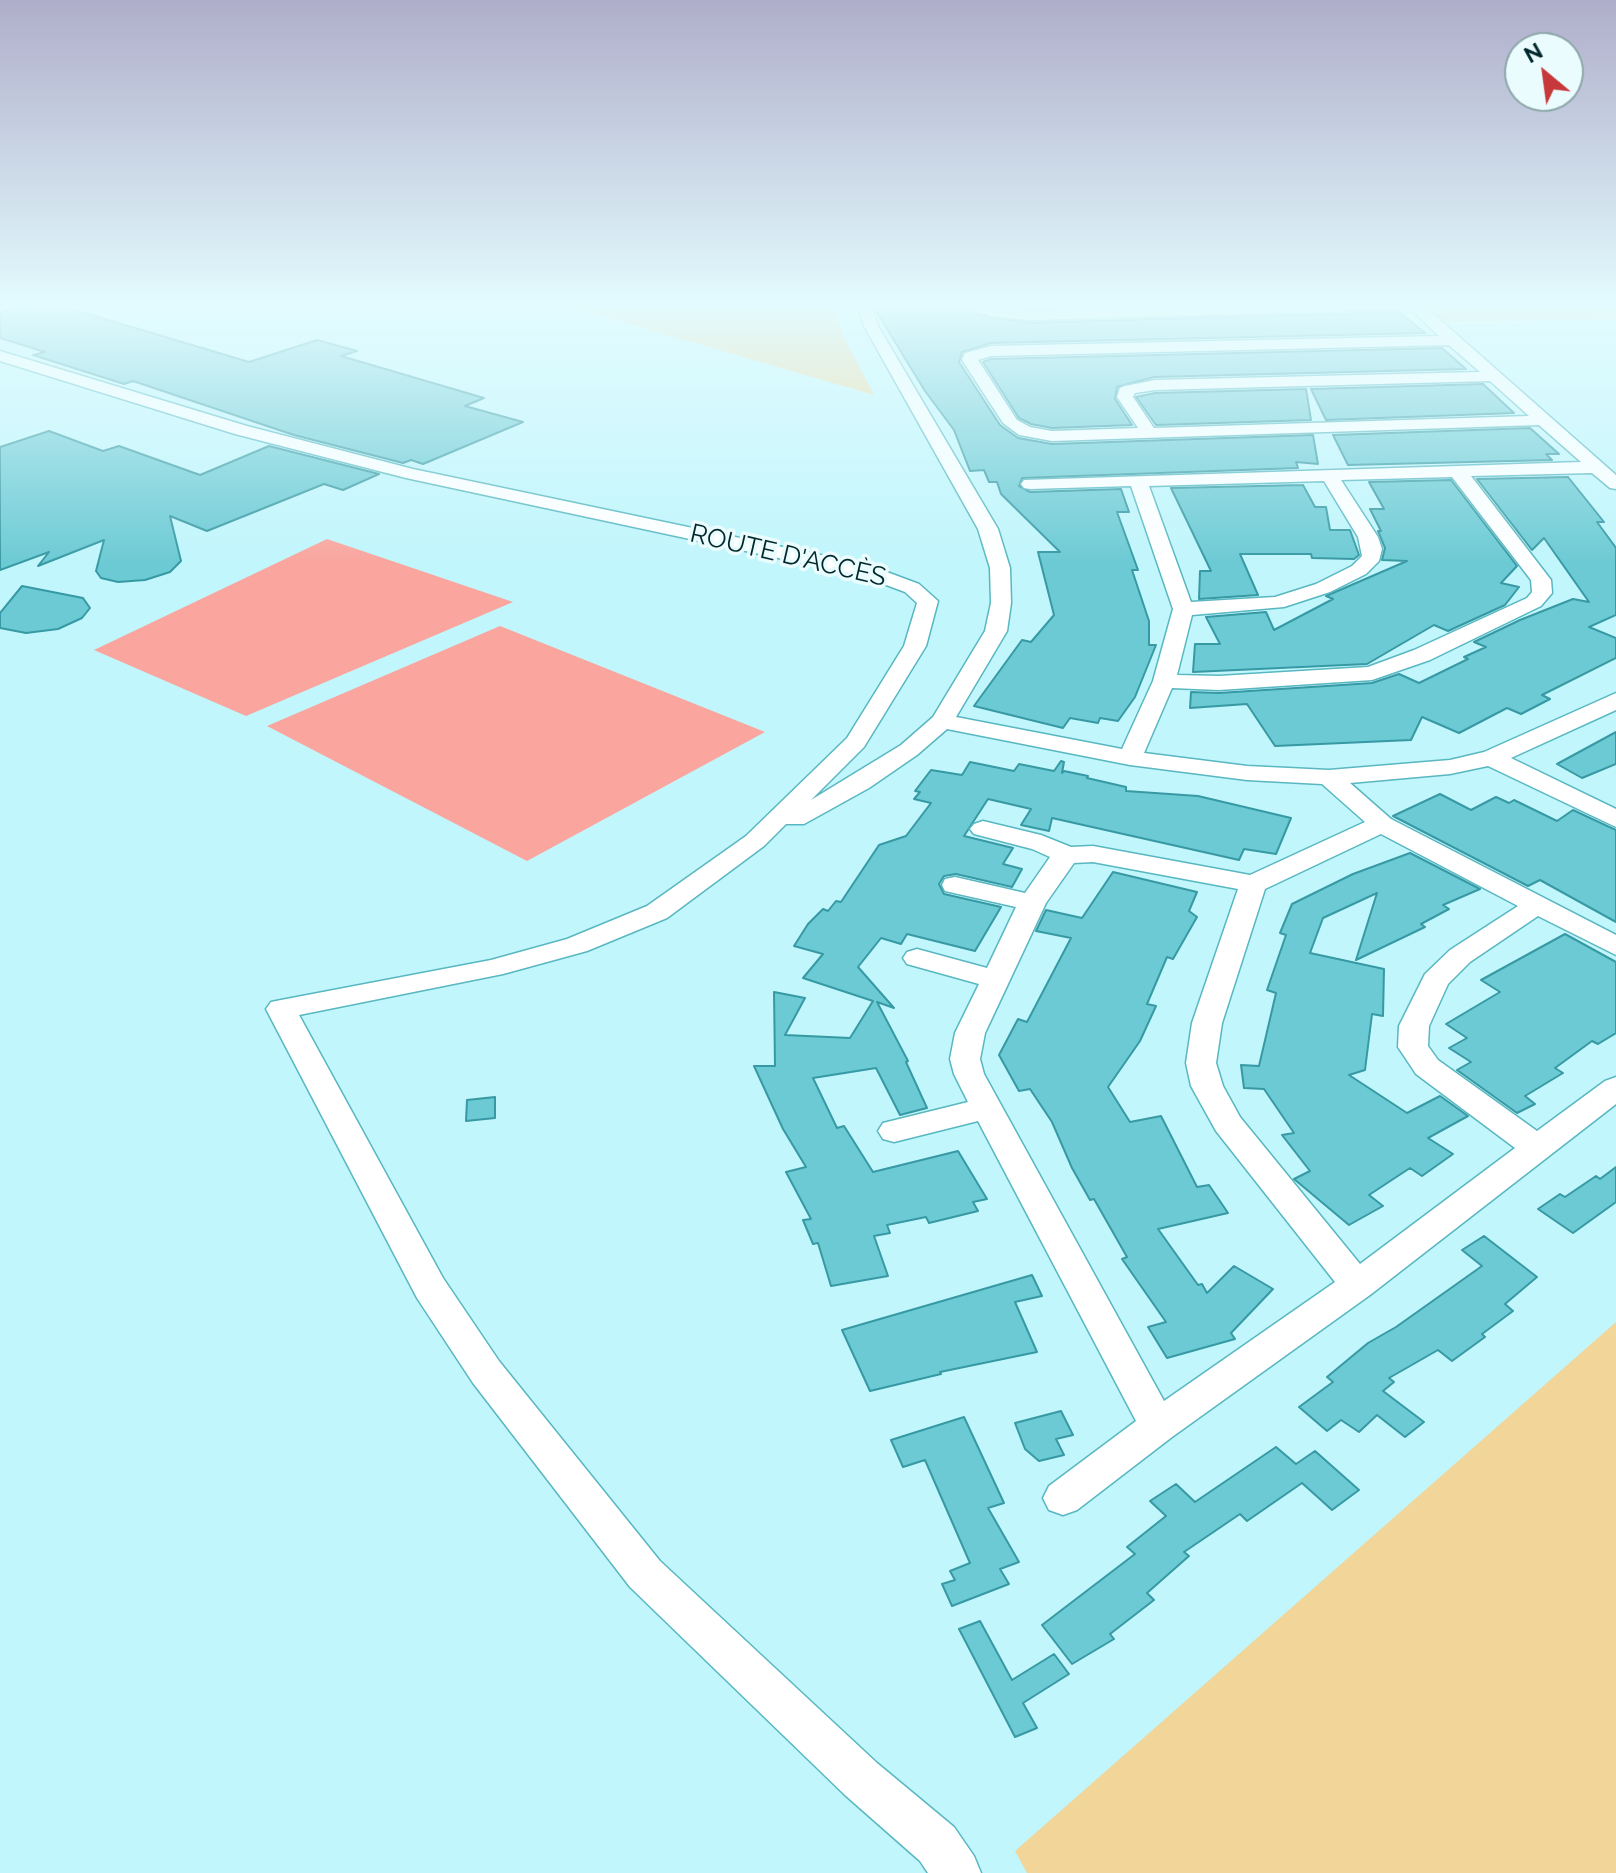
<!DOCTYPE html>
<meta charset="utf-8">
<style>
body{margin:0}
#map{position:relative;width:1616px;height:1873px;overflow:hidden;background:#c1f6fc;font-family:Raleway,sans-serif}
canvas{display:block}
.north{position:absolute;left:1504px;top:32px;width:80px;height:80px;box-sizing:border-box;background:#ebfcfe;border:2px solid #8da7aa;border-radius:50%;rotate:331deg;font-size:22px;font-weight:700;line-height:32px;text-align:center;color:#00282c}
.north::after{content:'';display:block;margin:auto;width:28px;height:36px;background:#c7383b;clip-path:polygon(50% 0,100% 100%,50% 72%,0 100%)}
</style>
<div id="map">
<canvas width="1616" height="1873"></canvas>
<div class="north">N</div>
</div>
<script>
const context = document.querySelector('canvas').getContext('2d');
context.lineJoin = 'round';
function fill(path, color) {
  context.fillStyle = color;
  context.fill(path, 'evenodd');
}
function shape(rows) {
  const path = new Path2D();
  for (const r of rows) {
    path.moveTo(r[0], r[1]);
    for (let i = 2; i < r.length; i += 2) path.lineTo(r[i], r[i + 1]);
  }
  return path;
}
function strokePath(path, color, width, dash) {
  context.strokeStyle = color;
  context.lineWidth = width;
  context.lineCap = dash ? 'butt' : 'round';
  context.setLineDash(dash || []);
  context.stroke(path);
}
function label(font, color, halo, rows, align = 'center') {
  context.font = font + ' Raleway,sans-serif';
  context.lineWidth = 7;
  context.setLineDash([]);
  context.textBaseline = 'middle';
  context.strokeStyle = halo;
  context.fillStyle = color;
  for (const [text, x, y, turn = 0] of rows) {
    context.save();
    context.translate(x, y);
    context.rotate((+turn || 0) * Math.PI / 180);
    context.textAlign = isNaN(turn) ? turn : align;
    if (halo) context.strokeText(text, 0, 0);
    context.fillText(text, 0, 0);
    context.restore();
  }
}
fill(shape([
 [554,302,832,302,843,336,874,395],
 [1413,302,1616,302,1616,319,1438,322],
 [1616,1322,1616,1873,1027,1873,1015,1851]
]), '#f2d599');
fill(shape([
 [327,539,513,602,246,716,94,650],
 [500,626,765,732,527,861,267,726]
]), '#faa59e');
const building = shape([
 [38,302,48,302,249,362,317,340,357,351,341,356,484,398,465,406,523,422,423,464,411,460,403,463,294,435,133,381,124,384,33,355,45,352,0,338,0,313,38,302],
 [887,302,966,302,978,315,1030,323,1399,312,1425,333,991,343,962,352,959,362,1000,425,1018,438,1052,444,1313,435,1318,464,1296,462,1298,468,1022,478,1019,486,1030,492,1121,489,1129,512,1117,512,1138,570,1132,570,1149,621,1149,645,1156,645,1135,697,1118,721,1100,718,1098,723,1070,718,1063,728,974,706,1022,640,1031,642,1054,615,1038,552,1060,552,1001,494,997,482,989,482,984,470,970,471,954,430,925,391,876,311,874,305,888,304,887,302],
 [990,302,1250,302,1252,303,1030,309,999,306,990,302],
 [1442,348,1466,369,1154,377,1117,387,1115,399,1132,425,1052,428,1031,424,1019,418,983,362,991,359,1442,348],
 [1483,384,1514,413,1326,420,1311,389,1483,384],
 [1306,389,1311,420,1156,425,1136,397,1155,393,1306,389],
 [1530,428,1559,454,1546,454,1552,460,1348,465,1333,435,1530,428],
 [49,431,103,451,119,446,200,475,269,446,379,474,343,490,324,484,207,531,170,516,181,561,170,572,145,580,118,582,101,578,96,571,104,540,38,566,49,552,0,570,0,447,49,431],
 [1568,477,1604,522,1597,522,1616,548,1616,615,1589,627,1616,638,1616,658,1542,695,1550,699,1521,714,1507,708,1459,733,1422,717,1411,740,1275,746,1247,704,1190,708,1191,692,1219,693,1372,683,1399,674,1419,683,1468,659,1464,657,1486,647,1474,642,1520,620,1573,599,1589,602,1544,538,1532,550,1477,479,1568,477],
 [1451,480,1517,566,1501,583,1519,587,1505,605,1448,631,1434,625,1367,664,1193,672,1195,644,1220,644,1206,617,1266,612,1274,630,1333,599,1326,596,1407,561,1382,560,1385,548,1378,531,1381,531,1370,509,1384,509,1369,482,1451,480],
 [1303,485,1315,507,1326,507,1330,530,1350,530,1359,555,1354,559,1312,558,1311,554,1240,554,1258,595,1199,599,1200,571,1211,571,1171,488,1303,485],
 [22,586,83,598,90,608,82,618,58,629,26,633,0,628,0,613,22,586],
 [1616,732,1616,764,1582,778,1557,764,1616,732],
 [1061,761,1064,762,1062,773,1064,771,1088,776,1087,778,1126,787,1126,791,1198,796,1291,818,1276,854,1244,849,1239,860,1052,818,1049,831,1021,825,1031,809,988,799,964,836,1013,848,1003,864,1022,869,1012,887,956,874,944,876,939,884,944,894,1001,907,975,951,907,934,901,944,881,938,858,967,894,1008,877,1002,908,1061,906,1062,927,1108,900,1115,876,1068,813,1078,837,1128,844,1126,873,1172,958,1151,987,1199,973,1202,978,1211,929,1223,926,1217,887,1225,890,1233,874,1236,888,1276,831,1286,818,1243,813,1244,803,1220,811,1219,786,1172,806,1167,783,1129,754,1066,775,1066,774,992,805,998,785,1035,850,1038,873,1001,803,978,823,954,794,946,808,924,823,909,828,911,836,901,841,902,879,845,906,836,931,803,914,799,920,792,915,791,931,770,962,775,970,762,1014,771,1019,764,1054,771,1061,761],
 [1440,794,1471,810,1496,797,1509,803,1514,800,1557,821,1573,810,1616,830,1616,922,1540,880,1528,886,1393,816,1440,794],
 [1410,853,1480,889,1443,905,1449,909,1421,924,1425,927,1356,960,1377,893,1323,918,1310,953,1384,969,1383,1016,1372,1014,1365,1070,1349,1075,1407,1113,1440,1096,1468,1116,1428,1138,1453,1154,1422,1176,1410,1168,1369,1195,1383,1206,1349,1225,1294,1179,1310,1171,1282,1135,1294,1133,1264,1089,1244,1088,1241,1065,1259,1066,1276,993,1267,990,1286,935,1280,933,1292,904,1353,874,1410,853],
 [1113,872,1197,892,1189,911,1197,917,1173,959,1167,957,1147,1004,1156,1006,1140,1041,1108,1087,1130,1122,1161,1116,1197,1187,1209,1185,1228,1213,1158,1229,1198,1285,1202,1284,1207,1293,1234,1266,1273,1289,1231,1333,1235,1339,1167,1358,1148,1327,1166,1322,1122,1259,1127,1257,1094,1199,1090,1200,1072,1168,1052,1122,1030,1089,1019,1091,999,1055,1018,1019,1027,1022,1071,938,1036,931,1046,910,1082,918,1113,872],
 [1565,934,1616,962,1616,1033,1598,1044,1592,1041,1555,1068,1563,1073,1525,1096,1535,1104,1517,1113,1457,1070,1471,1062,1449,1048,1467,1038,1446,1024,1500,992,1481,980,1565,934],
 [495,1097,495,1118,466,1121,467,1100,495,1097],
 [1616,1167,1616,1202,1573,1233,1538,1209,1560,1194,1565,1197,1596,1176,1600,1179,1616,1167],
 [1484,1236,1537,1277,1505,1304,1513,1311,1482,1334,1485,1337,1452,1361,1438,1350,1389,1378,1394,1382,1383,1391,1424,1422,1405,1437,1377,1415,1359,1432,1341,1420,1327,1431,1299,1407,1333,1382,1327,1377,1368,1343,1396,1327,1482,1266,1462,1250,1484,1236],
 [1032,1275,1042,1296,1015,1302,1037,1352,940,1372,941,1374,870,1391,842,1330,1032,1275],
 [1061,1411,1073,1435,1056,1439,1064,1455,1039,1461,1025,1449,1015,1423,1061,1411],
 [964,1417,1004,1503,988,1508,1019,1562,1000,1569,1009,1584,952,1606,942,1584,955,1580,950,1571,970,1563,925,1460,903,1467,891,1440,964,1417],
 [1276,1447,1296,1464,1315,1451,1359,1490,1332,1510,1302,1483,1247,1521,1240,1514,1184,1552,1189,1556,1147,1593,1154,1600,1110,1634,1114,1639,1072,1664,1042,1625,1135,1554,1127,1547,1166,1516,1150,1501,1176,1484,1195,1502,1276,1447],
 [980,1621,1012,1680,1054,1654,1069,1674,1023,1703,1037,1728,1015,1737,959,1629,980,1621]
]);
fill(building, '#6ccad4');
strokePath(building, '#3799a3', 2);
const minor = shape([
 [856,302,870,302,878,326,998,529,1010,568,1011,603,1007,631,956,717,1122,749,1153,681,1173,609,1131,486,1030,489,1024,488,1021,484,1024,480,1581,462,1539,425,1052,441,1019,435,1003,423,962,360,965,353,991,346,1439,336,1410,309,1030,320,992,316,979,312,969,302,984,302,998,309,1030,312,1420,302,1616,475,1616,489,1610,488,1592,473,1471,476,1551,580,1552,593,1541,606,1430,660,1372,680,1219,690,1172,688,1144,753,1247,766,1329,770,1450,760,1484,752,1616,693,1616,710,1511,758,1616,809,1616,827,1488,766,1450,774,1350,783,1391,819,1616,935,1616,955,1538,916,1470,962,1448,984,1429,1026,1428,1046,1438,1060,1537,1131,1605,1081,1616,1077,1616,1104,1370,1295,1172,1437,1077,1510,1063,1515,1049,1510,1043,1498,1049,1486,1136,1421,978,1121,894,1142,883,1139,878,1131,883,1123,968,1102,954,1074,950,1059,955,1033,979,984,907,964,903,958,907,952,917,949,987,968,1016,907,945,891,942,885,945,879,955,877,1025,893,1050,857,1032,849,974,834,970,829,974,824,983,821,1041,835,1071,847,1093,846,1250,875,1365,822,1322,784,1247,780,1130,765,947,729,917,755,869,788,804,824,786,824,764,846,667,918,587,951,503,974,299,1015,443,1278,499,1361,660,1561,877,1763,954,1827,974,1856,981,1873,928,1873,920,1861,845,1795,630,1587,473,1383,417,1298,266,1009,271,1002,281,1000,491,960,567,939,647,906,746,836,847,738,904,646,917,603,905,592,862,576,406,478,235,434,0,361,0,351,247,426,413,469,868,565,919,584,938,601,926,646,864,747,811,800,901,745,933,717,985,631,991,603,990,568,978,529,864,326,856,302],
 [1449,345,1480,372,1155,380,1125,386,1120,388,1117,397,1138,428,1052,431,1030,427,1017,420,978,360,991,356,1449,345],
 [1490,381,1529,416,1154,428,1133,397,1135,393,1155,390,1490,381],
 [1452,477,1531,580,1532,592,1527,598,1414,650,1368,667,1219,676,1177,675,1192,615,1284,607,1330,592,1366,574,1379,561,1382,549,1378,537,1341,480,1452,477],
 [1324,481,1358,537,1362,556,1352,566,1316,584,1275,597,1191,602,1149,486,1324,481],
 [1381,834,1518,906,1450,950,1425,974,1399,1026,1398,1047,1416,1074,1515,1148,1360,1264,1240,1117,1223,1086,1216,1063,1222,1023,1265,889,1381,834],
 [1093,862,1238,889,1192,1023,1186,1063,1191,1086,1216,1131,1335,1282,1164,1401,984,1074,980,1059,985,1033,1046,903,1074,863,1093,862]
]);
strokePath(minor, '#58b7c1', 3);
fill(minor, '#fff');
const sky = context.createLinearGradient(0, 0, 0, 564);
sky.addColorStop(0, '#afaeca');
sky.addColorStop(0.54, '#e3fbfe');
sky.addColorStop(1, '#e3fbfe00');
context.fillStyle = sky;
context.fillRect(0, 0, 1616, 564);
label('26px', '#00282c', '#ebfcfe', [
 ["ROUTE D'ACCÈS",788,556,13]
]);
</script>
